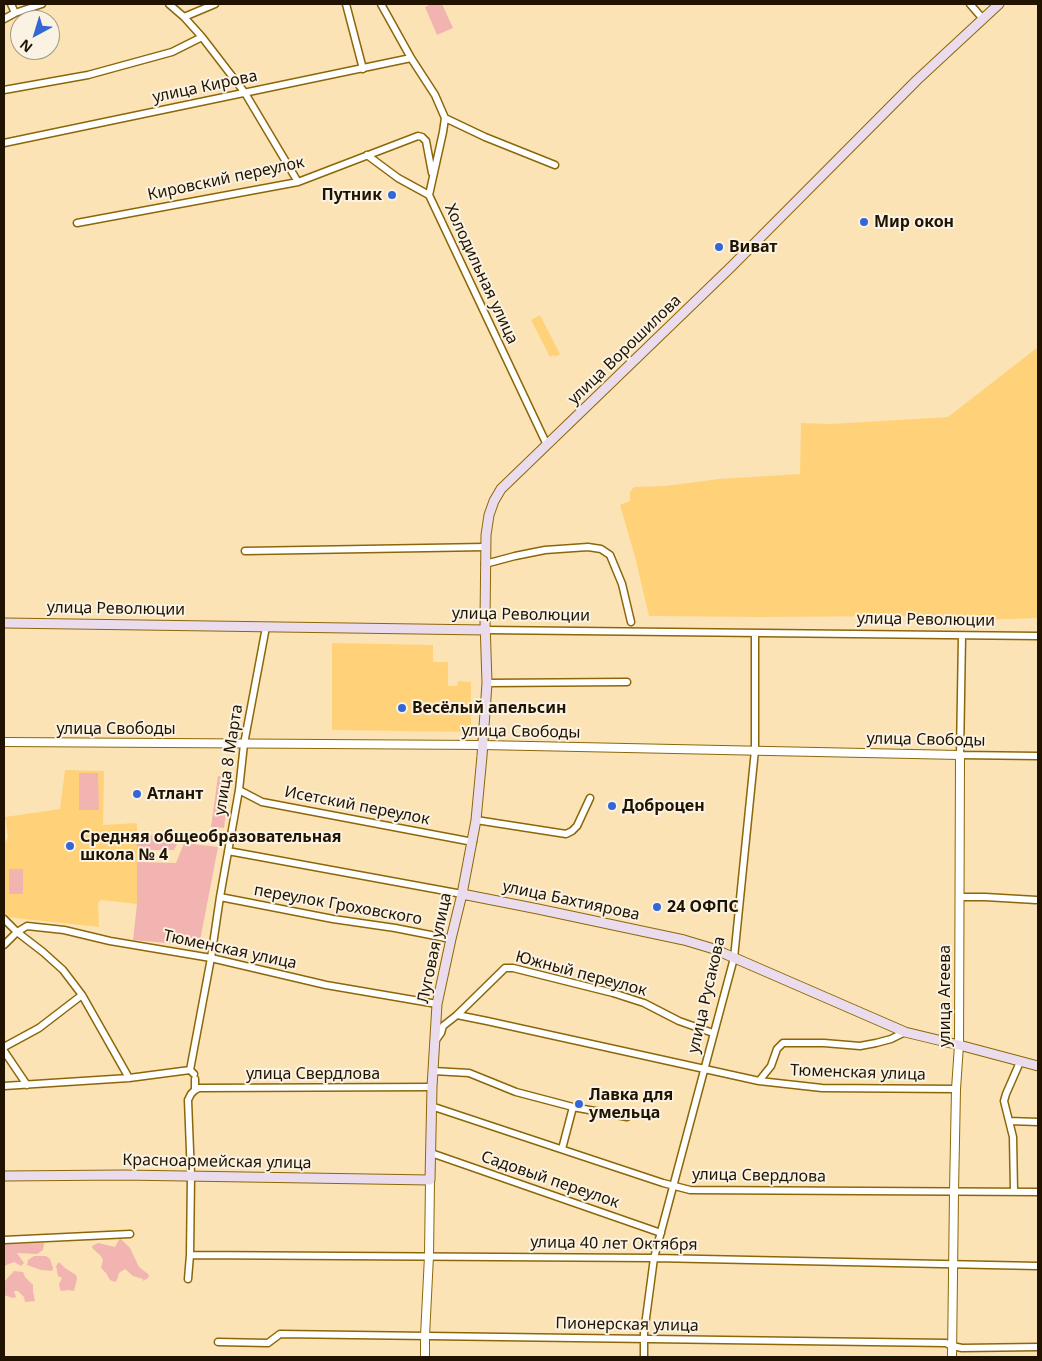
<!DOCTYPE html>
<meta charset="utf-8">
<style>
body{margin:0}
#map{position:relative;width:1042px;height:1361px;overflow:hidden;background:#fbe3b5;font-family:"Noto Sans",sans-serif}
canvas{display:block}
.frame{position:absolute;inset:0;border:5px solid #201400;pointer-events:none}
.north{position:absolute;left:10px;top:10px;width:50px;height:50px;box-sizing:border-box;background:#faf2e3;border:1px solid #a39988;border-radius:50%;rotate:219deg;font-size:14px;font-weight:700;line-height:20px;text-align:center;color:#201400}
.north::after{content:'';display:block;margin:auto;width:18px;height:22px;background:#3467d6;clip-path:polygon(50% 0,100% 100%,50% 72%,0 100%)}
</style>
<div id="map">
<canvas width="1042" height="1361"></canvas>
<div class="frame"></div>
<div class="north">N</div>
</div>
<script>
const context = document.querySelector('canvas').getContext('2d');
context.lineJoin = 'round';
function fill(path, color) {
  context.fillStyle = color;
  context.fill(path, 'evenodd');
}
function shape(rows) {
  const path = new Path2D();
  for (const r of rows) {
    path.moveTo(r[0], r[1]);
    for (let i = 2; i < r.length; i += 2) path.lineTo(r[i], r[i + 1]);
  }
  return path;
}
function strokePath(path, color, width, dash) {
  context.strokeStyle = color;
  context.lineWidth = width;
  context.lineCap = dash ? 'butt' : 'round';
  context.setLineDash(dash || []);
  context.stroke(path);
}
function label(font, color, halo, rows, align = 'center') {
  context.font = font + ' "Noto Sans",sans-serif';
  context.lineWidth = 4;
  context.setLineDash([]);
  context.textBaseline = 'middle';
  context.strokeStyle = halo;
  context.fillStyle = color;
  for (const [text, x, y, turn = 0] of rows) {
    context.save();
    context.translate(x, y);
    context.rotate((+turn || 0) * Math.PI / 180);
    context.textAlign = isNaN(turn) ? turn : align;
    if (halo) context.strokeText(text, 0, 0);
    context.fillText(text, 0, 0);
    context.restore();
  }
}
fill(shape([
 [540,315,560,354,555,357,554,355,550,357,531,320],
 [1038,347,1038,618,914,622,914,616,761,617,649,616,635,557,620,505,630,501,630,492,634,487,665,486,719,479,800,474,801,423,831,424,948,417],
 [332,643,433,645,433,662,448,662,448,686,457,686,458,681,471,682,471,732,332,730],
 [65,770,104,771,103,825,137,823,137,904,101,900,98,903,99,927,6,917,4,913,4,842,7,840,8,836,5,817,60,809]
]), '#ffd27a');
fill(shape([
 [432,4,442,4,453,28,437,35,425,7],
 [79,773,98,773,99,810,79,810],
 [218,776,230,777,224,828,211,827],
 [137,834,180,838,174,850,137,850],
 [184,843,218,847,199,946,133,940,137,904,137,862,176,863],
 [9,869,23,869,23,894,9,894],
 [120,1238,130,1248,139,1267,148,1274,149,1276,148,1278,143,1281,143,1279,133,1276,125,1269,119,1273,117,1280,115,1282,110,1280,106,1273,101,1268,103,1260,101,1256,93,1249,92,1246,98,1243,115,1247],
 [44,1243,43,1250,37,1254,17,1253,24,1263,21,1266,14,1262,4,1266,4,1255,5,1254,4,1253,4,1244],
 [34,1256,46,1256,50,1259,53,1268,52,1271,41,1270,27,1265,28,1260],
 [59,1262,65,1268,76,1275,77,1279,74,1291,69,1290,61,1291,60,1289,59,1284,62,1278,58,1276,56,1266],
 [14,1271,23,1272,25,1277,33,1285,33,1292,35,1301,25,1302,24,1297,18,1291,14,1291,16,1297,13,1298,4,1295,4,1282]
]), '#f2b4b0');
const minor = shape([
 [11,4,15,13],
 [169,4,184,17,202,37,245,93,298,182],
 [346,4,363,69],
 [381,4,411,58,435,95,445,118,443,132,429,195,547,445],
 [970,4,983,19],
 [184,17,215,4],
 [4,19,15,13,42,4],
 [4,90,88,75,172,52,202,37],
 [445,118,485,137,555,165],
 [4,143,411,58],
 [367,155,398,178,429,195],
 [77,223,298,182,418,136,422,137,426,141,432,173],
 [245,551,486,547],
 [485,564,515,556,545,550,588,547,601,549,610,555,622,584,631,622],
 [486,630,1038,636],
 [962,636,960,755,1038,756],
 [487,683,627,682],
 [239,790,262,802,473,842],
 [476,820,566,834,572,831,577,826,590,798],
 [228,851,462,894],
 [220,897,333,919,395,928,451,939],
 [960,897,985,897,1036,900],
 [4,919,17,932,43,952,63,970,82,995,129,1078],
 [4,945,17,932,27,926,64,930,110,941,211,958,326,985,437,1004],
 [457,1015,505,968,513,968,613,993,644,1003,679,1021,713,1033],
 [436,1040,441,1033,443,1026,457,1015,487,1021,759,1081,771,1066,777,1049,783,1043,824,1043,860,1046,876,1043,891,1039,905,1032],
 [4,1047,39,1028,82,995],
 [4,1051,27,1085],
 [433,1071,469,1073,516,1092,573,1107,627,1117],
 [194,1074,190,1070,211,958,220,897,239,790,244,744,266,627],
 [759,1081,822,1088,956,1089],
 [4,1086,129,1078,190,1070],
 [195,1090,199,1088,432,1087],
 [431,1106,663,1183,690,1190,1038,1192],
 [1009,1121,1038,1122],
 [562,1149,573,1107],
 [431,1153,661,1233],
 [1014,1192,1013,1137,1004,1101,1006,1094,1020,1062],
 [4,1240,130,1234],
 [190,1255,654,1258,1038,1266],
 [188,1279,190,1255,191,1176,188,1100,191,1094,195,1090,195,1079],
 [218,1342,268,1343,280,1334,946,1343,952,1346,962,1348,1038,1347],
 [644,1357,644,1333,654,1258,734,958,755,750,755,633]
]);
const tertiary = shape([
 [4,742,483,745,960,755,959,1045,956,1089,954,1192,952,1357],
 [425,1357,425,1336,429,1256,430,1180]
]);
const secondary = shape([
 [4,623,486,630],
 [462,894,538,909,684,940,714,949,905,1032,959,1045,1038,1066],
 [4,1176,123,1175,430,1180,432,1087,437,1004,451,939,462,894,476,820,482,756,487,683,485,621,486,535,489,515,494,501,501,489,731,267,917,80,999,4]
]);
strokePath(minor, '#8c6709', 9);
strokePath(tertiary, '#8c6709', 10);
strokePath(secondary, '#8c6709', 11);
strokePath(minor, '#fff', 6);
strokePath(tertiary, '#fff', 8);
strokePath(secondary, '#ebdced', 9);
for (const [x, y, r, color] of [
 [392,195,5,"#3467d6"],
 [864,222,5,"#3467d6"],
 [719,247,5,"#3467d6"],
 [402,708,5,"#3467d6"],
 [137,794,5,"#3467d6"],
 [612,806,5,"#3467d6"],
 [70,846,5,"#3467d6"],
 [657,907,5,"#3467d6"],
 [579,1104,5,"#3467d6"]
]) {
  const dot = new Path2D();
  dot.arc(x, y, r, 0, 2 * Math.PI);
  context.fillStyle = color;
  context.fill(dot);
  strokePath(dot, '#faf2e3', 2);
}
label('16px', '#201400', '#faf2e3', [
 ["улица Кирова",205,87,-12],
 ["Кировский переулок",226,179,-12],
 ["Холодильная улица",481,274,65],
 ["улица Ворошилова",625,350,-44],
 ["улица Революции",116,609,1],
 ["улица Революции",521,615,1],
 ["улица Революции",926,620,1],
 ["улица Свободы",116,729],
 ["улица Свободы",521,732,1],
 ["улица Свободы",926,740,1],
 ["улица 8 Марта",229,760,-81],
 ["Исетский переулок",357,806,11],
 ["улица Бахтиярова",571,901,12],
 ["переулок Гроховского",338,905,10],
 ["Луговая улица",435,948,-78],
 ["Тюменская улица",230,950,12],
 ["Южный переулок",581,974,15],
 ["улица Русакова",707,995,-77],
 ["улица Агеева",945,996,-90],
 ["Тюменская улица",858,1073,2],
 ["улица Свердлова",313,1074],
 ["Красноармейская улица",217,1162,1],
 ["улица Свердлова",759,1176,1],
 ["Садовый переулок",550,1180,19],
 ["улица 40 лет Октября",614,1244,1],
 ["Пионерская улица",627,1325,1]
]);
label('bold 16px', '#201400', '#faf2e3', [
 ["Путник",382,195,"right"],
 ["Мир окон",874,222],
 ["Виват",729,247],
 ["Весёлый апельсин",412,708],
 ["Атлант",147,794],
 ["Доброцен",622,806],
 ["Средняя общеобразовательная",80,837],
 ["школа № 4",80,855],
 ["24 ОФПС",667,907],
 ["Лавка для",589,1095],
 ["умельца",589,1113]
], 'left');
</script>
